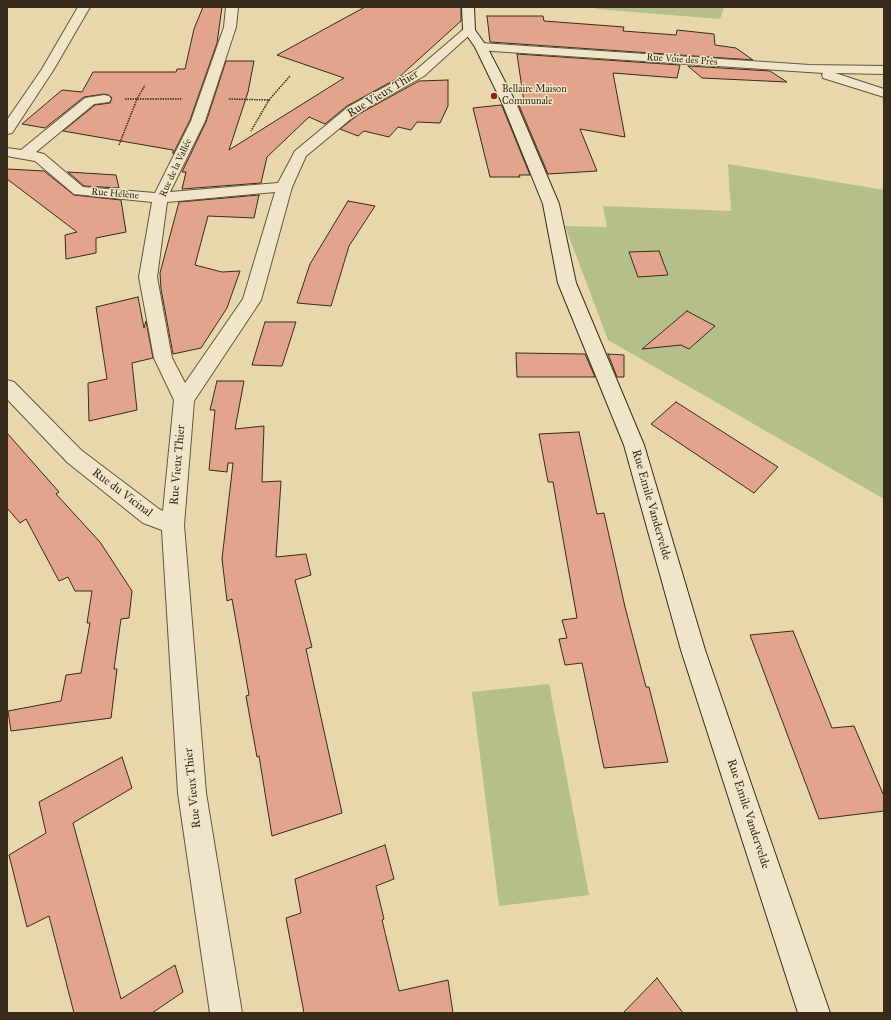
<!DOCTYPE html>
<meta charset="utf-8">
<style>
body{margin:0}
#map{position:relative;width:891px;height:1020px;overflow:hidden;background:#e8d7aa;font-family:"IM FELL Great Primer",serif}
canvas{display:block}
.frame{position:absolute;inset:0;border:8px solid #372b1b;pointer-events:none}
</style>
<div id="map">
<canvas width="891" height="1020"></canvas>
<div class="frame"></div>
</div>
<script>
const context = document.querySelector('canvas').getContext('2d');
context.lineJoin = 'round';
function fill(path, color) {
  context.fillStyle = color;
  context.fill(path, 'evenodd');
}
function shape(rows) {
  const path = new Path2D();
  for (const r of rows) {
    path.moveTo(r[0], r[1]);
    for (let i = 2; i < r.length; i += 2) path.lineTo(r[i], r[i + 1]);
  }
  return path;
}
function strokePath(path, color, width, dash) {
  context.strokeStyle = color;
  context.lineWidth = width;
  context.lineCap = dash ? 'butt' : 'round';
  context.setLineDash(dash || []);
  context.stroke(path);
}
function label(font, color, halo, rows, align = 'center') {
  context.font = font + ' "IM FELL Great Primer",serif';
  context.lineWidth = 3;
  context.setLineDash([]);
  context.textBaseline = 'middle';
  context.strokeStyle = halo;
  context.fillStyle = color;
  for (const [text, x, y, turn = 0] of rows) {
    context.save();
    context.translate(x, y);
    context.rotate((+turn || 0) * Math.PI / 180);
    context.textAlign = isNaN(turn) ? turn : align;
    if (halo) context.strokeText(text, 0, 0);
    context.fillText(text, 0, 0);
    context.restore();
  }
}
fill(shape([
 [596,7,724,7,720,19,596,9],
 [728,164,884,190,884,499,608,340,565,226,607,227,603,206,731,211],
 [549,684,589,895,499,906,472,692]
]), '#b4bf8a');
const building = shape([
 [203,7,222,7,217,43,190,120,173,154,173,150,63,131,95,105,110,103,112,98,109,95,104,94,84,97,45,128,22,124,62,90,82,92,93,72,176,72,177,69,185,69,194,29,203,7],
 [365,7,461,7,461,21,398,78,347,106,325,124,309,117,267,157,261,183,182,189,186,172,182,172,206,122,226,61,254,61,248,92,229,150,344,78,277,55,365,7],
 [487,16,543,16,544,21,624,27,623,31,676,35,677,30,714,34,715,45,736,48,753,60,490,42,487,16],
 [517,54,680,65,677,78,613,73,625,137,580,129,597,171,548,174,518,103,524,102,517,54],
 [688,66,770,71,787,82,702,78,688,66],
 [448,80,448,106,440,123,417,122,411,130,398,127,389,137,364,131,358,136,340,129,359,114,419,81,448,80],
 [501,105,502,106,530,175,519,175,520,177,490,177,473,108,501,105],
 [7,169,44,171,74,195,121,200,126,232,96,238,96,253,66,259,65,235,77,232,7,179,7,169],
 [68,172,116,175,119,188,84,186,68,172],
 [259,195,254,218,208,216,195,265,222,272,240,271,227,308,201,348,173,354,161,289,160,273,179,202,259,195],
 [348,201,375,206,349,246,331,306,297,303,310,264,348,201],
 [659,251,668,275,638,277,629,252,659,251],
 [138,297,144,328,146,321,153,358,132,363,137,410,89,421,88,383,107,379,96,307,138,297],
 [687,311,715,326,689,349,681,345,642,349,687,311],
 [265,322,296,322,282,366,252,365,265,322],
 [516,353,585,354,595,377,517,377,516,353],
 [608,354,624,355,624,377,617,377,608,354],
 [217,381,244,381,235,429,264,426,262,482,281,481,276,557,306,554,311,575,295,580,312,647,306,649,342,813,272,836,259,756,257,757,246,696,249,695,232,599,227,601,222,559,233,463,228,463,227,472,209,470,215,410,210,410,217,381],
 [676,402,778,467,754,493,651,424,676,402],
 [579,432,597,514,604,513,625,607,646,687,649,687,668,762,604,768,582,663,565,665,559,639,567,638,562,620,577,618,553,482,548,482,539,434,579,432],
 [7,433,59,492,56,494,100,542,132,591,129,618,121,619,114,669,117,669,111,718,11,731,8,711,61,701,66,675,81,673,90,623,87,623,92,591,75,591,68,577,59,581,26,519,20,523,7,508,7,433],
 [793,631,832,728,854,726,884,796,884,811,819,819,750,635,793,631],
 [122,757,132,788,73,823,121,999,175,965,183,992,152,1013,74,1013,49,916,27,927,9,855,46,833,39,802,122,757],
 [385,845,394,879,376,886,384,919,382,920,399,991,448,980,453,1013,304,1013,286,918,301,913,295,879,385,845],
 [657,978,683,1013,623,1013,657,978]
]);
fill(building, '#e2a58c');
strokePath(building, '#372b1b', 1);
const street = shape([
 [78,7,90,7,54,69,12,133,7,134,7,120,42,69,78,7],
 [226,7,238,7,236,27,205,121,170,192,278,183,295,151,348,107,416,70,465,28,473,28,475,30,424,76,358,113,306,156,292,187,261,300,194,401,184,525,206,793,242,1013,210,1013,178,793,162,530,143,523,67,462,7,399,7,380,14,382,81,450,159,509,163,511,174,400,154,358,139,277,152,202,74,194,35,161,7,156,7,148,21,150,85,98,104,95,109,96,111,99,109,102,94,104,36,152,44,154,83,187,155,193,191,121,224,27,226,7],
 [275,192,243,299,185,383,172,358,157,277,167,202,275,192],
 [481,43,810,65,884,66,884,74,835,73,884,89,884,97,823,78,822,75,823,73,477,50,475,47,477,44,481,43]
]);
const secondary = shape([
 [462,7,474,7,475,30,487,47,517,105,559,204,576,283,644,445,705,650,830,1013,798,1013,681,650,624,445,558,283,543,204,503,105,475,47,463,30,462,7]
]);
strokePath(street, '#63563f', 2);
strokePath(secondary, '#372b1b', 2);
strokePath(shape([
 [125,99,182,99],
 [229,99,269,100,251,131],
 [269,100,290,76],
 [119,145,137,99,145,85]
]), '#372b1b', 1.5, [1.5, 1]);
fill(street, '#f0e5c8');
fill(secondary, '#f0e5c8');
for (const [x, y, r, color] of [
 [494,96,4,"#8f2418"]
]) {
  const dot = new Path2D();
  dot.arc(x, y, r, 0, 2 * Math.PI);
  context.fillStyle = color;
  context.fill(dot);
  strokePath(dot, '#f0e5c8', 1.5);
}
label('10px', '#372b1b', '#f0e5c8', [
 ["Rue Voie des Près",682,60,4],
 ["Rue de la Vallée",176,168,-65],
 ["Rue Hélène",115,194,5]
]);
label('10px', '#372b1b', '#f0e5c8', [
 ["Bellaire Maison",502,90],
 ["Communale",502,102]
], 'left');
label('12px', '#372b1b', '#f0e5c8', [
 ["Rue Vieux Thier",383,94,-31],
 ["Rue Vieux Thier",178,465,-85],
 ["Rue du Vicinal",122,493,37],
 ["Rue Emile Vandervelde",651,505,74],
 ["Rue Vieux Thier",193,788,-96],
 ["Rue Emile Vandervelde",748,814,72]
]);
</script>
